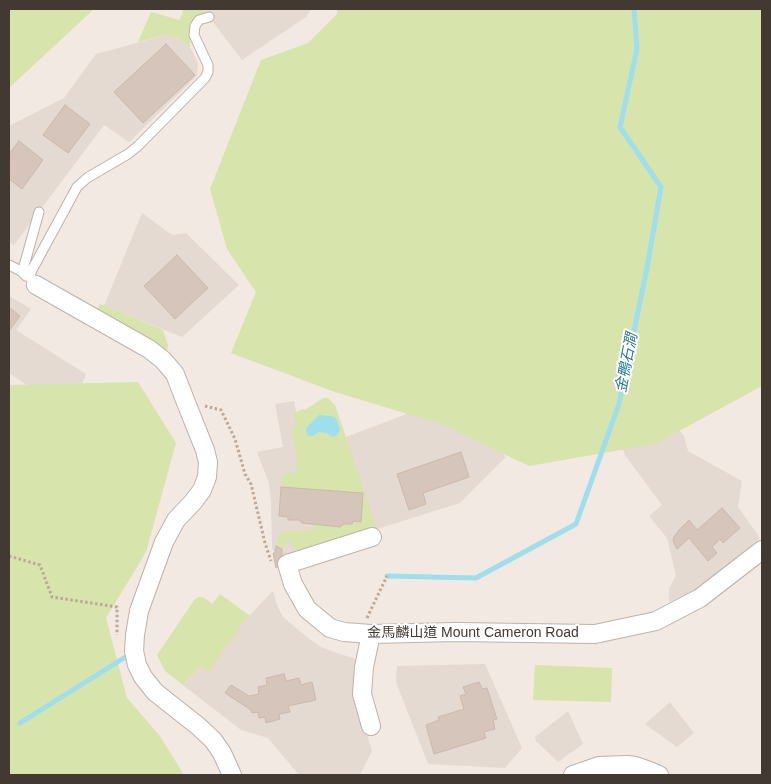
<!DOCTYPE html>
<meta charset="utf-8">
<style>
body{margin:0}
#map{position:relative;width:771px;height:784px;overflow:hidden;background:#f1e9e2;font-family:Arial,sans-serif}
canvas{display:block}
.frame{position:absolute;inset:0;border:10px solid #423933;pointer-events:none}
</style>
<div id="map">
<canvas width="771" height="784"></canvas>
<div class="frame"></div>
</div>
<script>
const context = document.querySelector('canvas').getContext('2d');
context.lineJoin = 'round';
function fill(path, color) {
  context.fillStyle = color;
  context.fill(path, 'evenodd');
}
function shape(rows) {
  const path = new Path2D();
  for (const r of rows) {
    path.moveTo(r[0], r[1]);
    for (let i = 2; i < r.length; i += 2) path.lineTo(r[i], r[i + 1]);
  }
  return path;
}
function strokePath(path, color, width, dash) {
  context.strokeStyle = color;
  context.lineWidth = width;
  context.lineCap = dash ? 'butt' : 'round';
  context.setLineDash(dash || []);
  context.stroke(path);
}
function label(font, color, halo, rows, align = 'center') {
  context.font = font + ' Arial,"Noto Sans TC",sans-serif';
  context.lineWidth = 4;
  context.setLineDash([]);
  context.textBaseline = 'middle';
  context.strokeStyle = halo;
  context.fillStyle = color;
  for (const [text, x, y, turn = 0] of rows) {
    context.save();
    context.translate(x, y);
    context.rotate((+turn || 0) * Math.PI / 180);
    context.textAlign = isNaN(turn) ? turn : align;
    if (halo) context.strokeText(text, 0, 0);
    context.fillText(text, 0, 0);
    context.restore();
  }
}
fill(shape([
 [203,9,311,9,306,17,242,60],
 [166,35,179,38,190,48,193,52,198,64,197,76,129,142,104,125,14,245,9,242,9,126,64,98,96,54],
 [142,213,172,235,186,233,239,285,182,337,104,306],
 [9,296,31,309,16,330,86,374,70,414,9,373],
 [489,383,505,458,460,503,278,560,272,548,271,502,269,483,257,452,283,447,275,404,294,401,299,428,298,445,346,437],
 [677,428,684,436,688,451,742,481,738,507,760,538,707,582,683,597,669,602,669,589,676,575,667,538,649,516,662,505,625,455,622,447],
 [273,591,277,605,283,617,308,638,321,647,334,652,359,660,359,709,372,751,360,775,299,775,268,738,241,730,183,685],
 [485,664,522,748,505,768,428,764,396,682,397,666],
 [670,702,694,733,677,747,645,724],
 [568,711,583,744,558,762,536,741,535,737]
]), '#e4dad1');
fill(shape([
 [9,9,94,9,9,88],
 [182,9,203,9,206,13,194,19,191,25,190,48,179,38,166,35,138,42,151,12,179,20,183,13],
 [337,9,762,9,762,386,655,444,529,466,441,424,335,392,231,353,256,292,227,249,210,189,261,60,308,43,337,14],
 [100,304,163,330,168,345,167,353,96,313],
 [138,382,176,443,146,552,106,618,127,698,160,736,184,775,9,775,9,385],
 [323,398,328,398,335,405,377,529,298,552,288,541,282,549,276,546,278,540,281,533,287,530,298,531,316,529,317,525,340,527,344,524,352,524,353,521,361,522,363,493,281,487,282,475,297,471,295,447,292,428,296,426,293,413,303,409,305,410],
 [220,594,250,616,240,625,241,626,209,672,201,666,183,685,165,671,157,655,195,599,199,597,205,598,212,604],
 [535,665,612,668,611,702,533,700]
]), '#d7e4ac');
fill(shape([
 [319,415,331,416,336,418,340,430,337,435,333,437,328,434,327,433,319,432,312,436,308,436,306,431,306,428]
]), '#9fdeed');
strokePath(shape([
 [387,576,476,578,576,524,619,404,647,268,661,187,620,127,637,49,634,9],
 [20,723,132,653]
]), '#9fdeed', 5);
const building = shape([
 [166,44,195,75,143,123,114,92,166,44],
 [65,105,90,124,68,153,43,135,65,105],
 [19,141,43,160,22,189,9,179,9,154,19,141],
 [177,255,208,288,175,319,144,286,177,255],
 [9,307,20,316,9,331,9,307],
 [461,452,469,477,423,493,426,504,409,510,397,474,461,452],
 [281,487,363,493,361,522,353,521,352,524,344,524,340,527,302,523,299,520,288,520,288,517,279,516,281,487],
 [722,508,740,528,723,543,720,539,712,547,717,553,708,561,689,538,677,549,673,541,674,537,679,530,689,520,697,530,722,508],
 [276,546,282,549,282,565,276,568,273,553,275,553,276,546],
 [284,674,286,681,299,678,301,685,312,682,316,700,288,706,290,712,279,714,280,719,266,723,265,717,259,718,258,712,252,713,251,710,225,693,231,685,249,696,259,694,258,687,267,685,266,678,284,674],
 [479,682,482,689,487,688,497,719,493,720,495,729,484,732,486,738,434,754,426,725,439,720,438,717,464,709,460,696,466,694,463,687,479,682]
]);
fill(building, '#d5c5bb');
strokePath(building, '#ccb9ac', 1);
const lane = shape([
 [9,265,21,271,26,276],
 [32,280,25,272,24,266,39,212],
 [36,285,30,275,33,268,77,187,87,178,128,154,138,146,205,78,208,72,208,65,194,35,195,26,199,20,209,17]
]);
const street = shape([
 [36,285,149,349,163,360,175,374,185,400,205,450,208,462,207,477,202,490,193,502,176,520,164,542,139,611,135,635,134,651,137,665,143,677,155,692,198,726,213,740,222,753,232,775],
 [372,537,287,564,293,584,307,609,330,628,344,632,371,634,456,632,595,634,656,621,700,598,762,550],
 [371,634,364,667,362,694,371,726],
 [573,775,599,766,627,765,635,766,647,770,659,775]
]);
strokePath(lane, '#beb2a9', 11);
strokePath(street, '#beb2a9', 20);
strokePath(shape([
 [205,406,221,410,235,439,245,474,251,484,265,543,271,561],
 [9,556,40,565,52,597,117,607,117,635],
 [367,618,387,576]
]), '#bda797', 3, [2.5, 2.5]);
strokePath(lane, '#fff', 9);
strokePath(street, '#fff', 18);
label('14px', '#423933', '#fff', [
 ["金馬麟山道 Mount Cameron Road",473,633]
]);
label('italic 15px', '#2c7d92', '#fff', [
 ["金鴨石澗",627,363,-79]
]);
</script>
